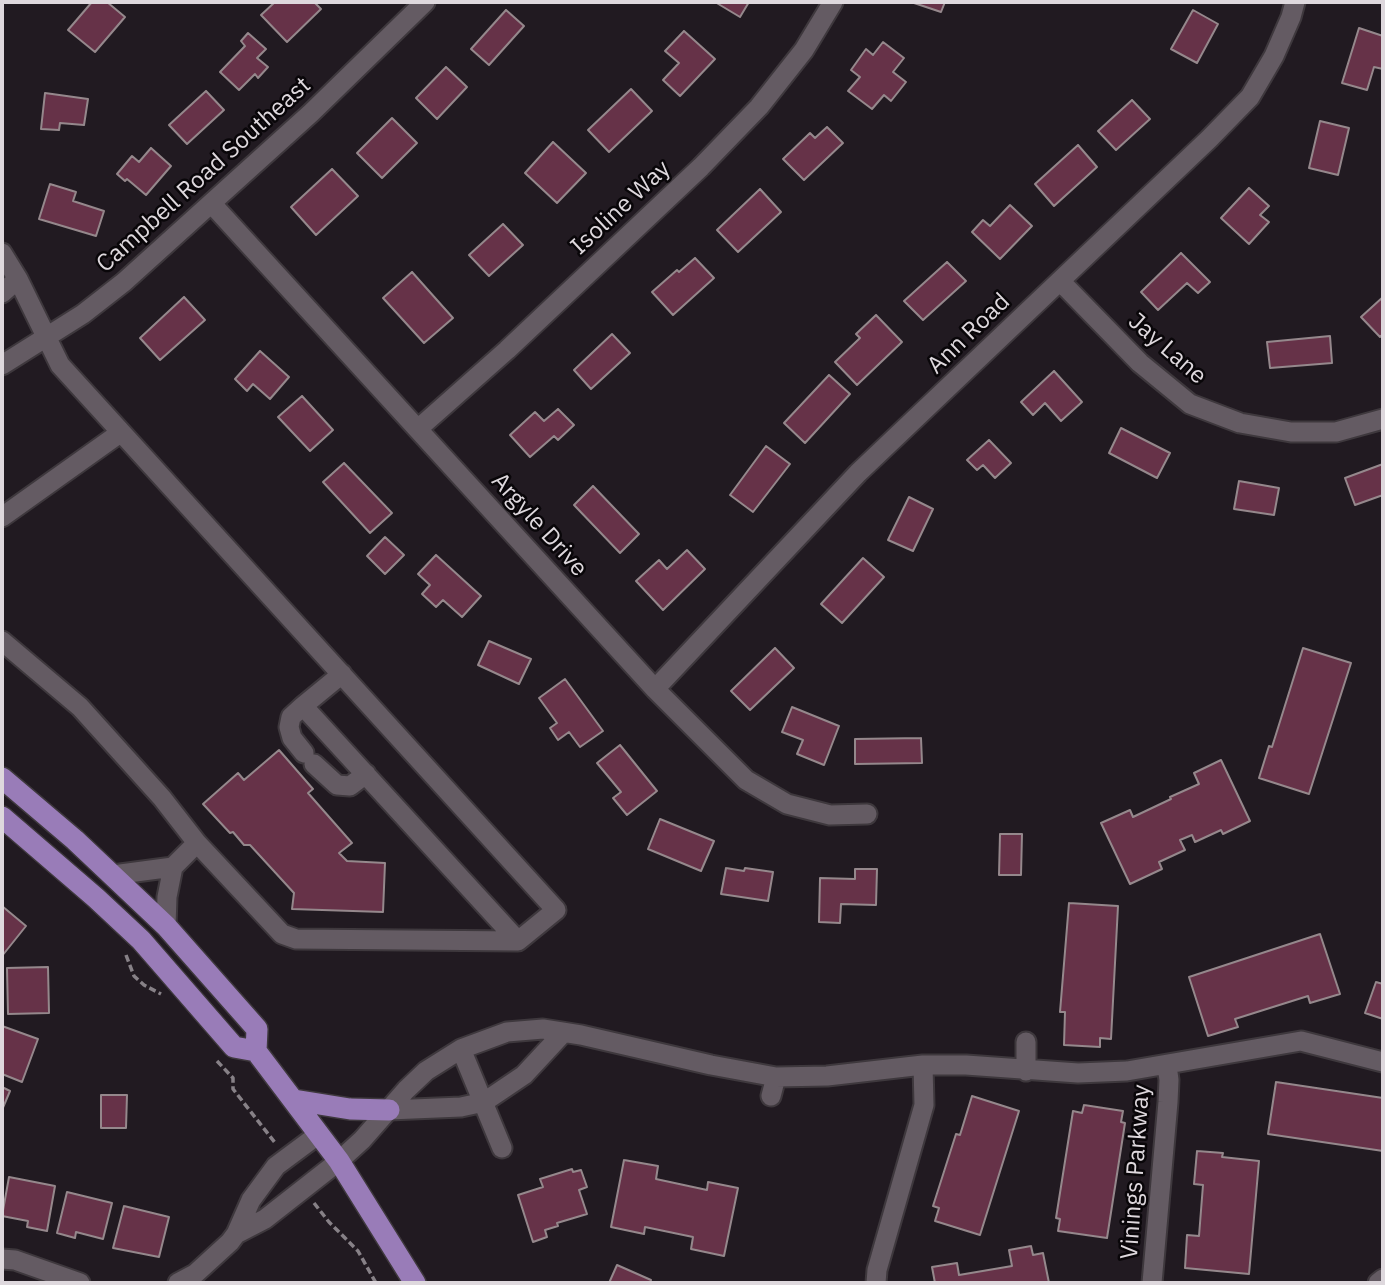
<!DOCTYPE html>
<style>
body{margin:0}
#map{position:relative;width:1385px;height:1285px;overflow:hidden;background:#211a21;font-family:"IBM Plex Sans",sans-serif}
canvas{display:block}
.frame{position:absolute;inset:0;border:4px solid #ded8dd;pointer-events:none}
</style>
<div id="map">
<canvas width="1385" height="1285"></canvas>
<div class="frame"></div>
</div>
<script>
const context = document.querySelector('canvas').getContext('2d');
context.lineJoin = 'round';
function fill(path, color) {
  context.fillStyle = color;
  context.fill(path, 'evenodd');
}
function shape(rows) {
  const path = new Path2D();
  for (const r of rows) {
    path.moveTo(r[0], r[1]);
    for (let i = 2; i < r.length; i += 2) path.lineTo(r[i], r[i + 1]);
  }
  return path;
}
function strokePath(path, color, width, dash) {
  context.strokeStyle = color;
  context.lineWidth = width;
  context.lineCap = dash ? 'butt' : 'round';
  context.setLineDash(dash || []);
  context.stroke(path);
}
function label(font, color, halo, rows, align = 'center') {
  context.font = font + ' "IBM Plex Sans",sans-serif';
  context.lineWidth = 5;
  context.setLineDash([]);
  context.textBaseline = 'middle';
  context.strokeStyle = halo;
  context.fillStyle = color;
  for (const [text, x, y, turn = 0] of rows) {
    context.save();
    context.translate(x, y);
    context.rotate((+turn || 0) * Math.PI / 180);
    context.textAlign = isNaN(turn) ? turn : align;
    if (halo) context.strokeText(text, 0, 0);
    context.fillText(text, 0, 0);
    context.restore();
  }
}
const building = shape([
 [92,2,107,2,125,17,95,52,68,30,92,2],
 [275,2,314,2,321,9,287,42,261,15,275,2],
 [715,2,749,2,740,17,715,2],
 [911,2,945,2,941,12,911,2],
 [506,10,524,26,489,65,471,49,506,10],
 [1193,10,1218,24,1197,63,1171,49,1193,10],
 [1359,28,1383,36,1383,69,1374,67,1367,90,1342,83,1359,28],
 [684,31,715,59,680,96,663,80,679,63,665,51,684,31],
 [248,33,266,49,257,58,268,67,258,78,255,74,239,90,220,72,245,46,241,41,248,33],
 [883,42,904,58,893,72,906,82,891,101,884,95,872,109,848,91,860,77,851,70,866,49,873,55,883,42],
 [446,67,467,87,437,119,416,98,446,67],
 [631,89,652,111,609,152,588,130,631,89],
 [206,91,224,110,187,144,169,125,206,91],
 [45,93,88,99,84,125,60,123,59,130,41,129,45,93],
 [1132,100,1150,119,1116,150,1098,131,1132,100],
 [392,118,417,143,382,178,357,153,392,118],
 [1320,121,1349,128,1338,175,1309,168,1320,121],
 [827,127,843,143,804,180,783,159,810,133,815,138,827,127],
 [553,142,586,173,557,203,525,173,553,142],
 [1078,145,1097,167,1054,206,1035,184,1078,145],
 [151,148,171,166,146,195,127,179,125,181,117,174,132,156,139,162,151,148],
 [332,169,358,196,316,235,291,207,332,169],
 [50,184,76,192,73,201,104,211,96,236,39,219,50,184],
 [1249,188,1269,206,1260,215,1269,222,1249,244,1221,218,1249,188],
 [760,189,781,212,738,252,717,230,760,189],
 [1010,205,1032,226,1000,259,972,232,983,220,990,226,1010,205],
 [503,224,523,245,489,276,469,255,503,224],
 [1181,253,1210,282,1198,293,1187,283,1158,310,1141,292,1181,253],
 [695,258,714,278,673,315,652,292,677,270,679,272,695,258],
 [947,262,966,281,923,320,904,301,947,262],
 [412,272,453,318,424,343,383,298,412,272],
 [184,297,205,320,160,360,140,338,184,297],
 [1383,297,1383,334,1380,337,1361,317,1383,297],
 [876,315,902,342,857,385,835,362,860,338,856,334,876,315],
 [612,334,630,353,591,389,574,370,612,334],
 [1330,336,1332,363,1270,368,1267,342,1330,336],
 [260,351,289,377,270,399,253,384,247,391,235,379,260,351],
 [1054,371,1082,402,1061,421,1045,403,1033,415,1021,402,1054,371],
 [829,375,850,394,805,443,784,423,829,375],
 [302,396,333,430,310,451,278,417,302,396],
 [558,409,574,425,558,440,554,436,530,457,510,435,535,412,544,421,558,409],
 [1121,428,1170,453,1157,478,1109,453,1121,428],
 [989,440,1011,463,995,478,983,465,977,470,967,460,989,440],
 [766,446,790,464,753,512,730,495,766,446],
 [344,463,392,513,370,533,323,482,344,463],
 [1383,464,1383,495,1355,505,1345,478,1383,464],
 [1239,481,1279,488,1274,515,1234,509,1239,481],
 [593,486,639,534,620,553,574,505,593,486],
 [909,497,933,509,913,551,888,540,909,497],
 [385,537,404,555,385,574,367,556,385,537],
 [687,550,705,569,663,610,636,581,659,560,667,569,687,550],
 [436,555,481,596,462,617,443,600,436,607,422,594,430,585,418,574,436,555],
 [863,558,884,577,842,623,821,604,863,558],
 [489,641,531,659,519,684,478,665,489,641],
 [775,648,794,668,750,710,731,691,775,648],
 [1303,648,1351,663,1309,794,1259,778,1269,746,1272,747,1303,648],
 [565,679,603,731,580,747,569,732,558,740,550,728,557,723,539,698,565,679],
 [792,707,839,726,824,765,797,754,803,740,782,732,792,707],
 [921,738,922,763,855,764,855,739,921,738],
 [620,745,657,791,627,815,613,798,621,792,597,763,620,745],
 [279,750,313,789,308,793,352,843,339,853,347,861,385,863,383,912,292,909,294,893,250,845,244,845,233,832,230,833,203,804,238,773,244,780,279,750],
 [1221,760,1250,821,1223,834,1221,830,1195,842,1192,835,1180,840,1185,850,1159,862,1162,869,1130,884,1101,823,1130,810,1133,817,1171,799,1170,797,1199,784,1194,773,1221,760],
 [660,819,714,841,701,871,648,849,660,819],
 [1000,834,1022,834,1021,875,999,875,1000,834],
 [726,868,744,871,745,868,773,872,768,901,721,894,726,868],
 [855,869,877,869,876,905,841,904,840,923,819,922,820,878,855,879,855,869],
 [1069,903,1118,906,1111,1039,1100,1038,1100,1047,1064,1045,1065,1012,1060,1012,1069,903],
 [2,906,26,926,2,956,2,906],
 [1320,934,1340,994,1310,1003,1308,996,1273,1007,1235,1019,1238,1027,1208,1036,1189,977,1320,934],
 [48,967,49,1013,8,1014,7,968,48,967],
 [1376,982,1383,984,1383,1019,1365,1013,1376,982],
 [2,1026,38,1039,22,1082,2,1074,2,1026],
 [1276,1082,1383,1098,1383,1151,1268,1134,1276,1082],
 [2,1087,10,1091,2,1110,2,1087],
 [101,1095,127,1095,126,1128,101,1128,101,1095],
 [972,1096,1019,1111,980,1235,935,1221,939,1208,933,1206,956,1134,960,1135,972,1096],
 [1084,1105,1123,1111,1121,1122,1125,1123,1107,1238,1058,1231,1060,1219,1056,1218,1073,1111,1082,1113,1084,1105],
 [1197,1151,1223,1153,1222,1157,1259,1161,1249,1274,1185,1268,1187,1235,1199,1236,1203,1185,1194,1184,1197,1151],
 [624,1160,658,1166,656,1179,707,1190,708,1182,738,1188,724,1256,691,1249,693,1237,645,1227,644,1234,611,1227,624,1160],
 [572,1169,573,1172,581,1170,587,1187,579,1190,587,1214,557,1223,558,1226,545,1230,547,1237,533,1242,518,1195,543,1187,540,1179,572,1169],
 [9,1177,55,1186,47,1231,27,1227,28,1221,2,1216,9,1177],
 [67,1192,112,1203,103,1239,76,1232,75,1238,57,1233,67,1192],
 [124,1206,169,1217,159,1257,113,1248,124,1206],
 [1031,1246,1033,1255,1043,1253,1049,1283,935,1283,932,1267,957,1263,959,1275,1012,1266,1009,1250,1031,1246],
 [617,1265,651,1280,650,1283,609,1283,617,1265]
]);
fill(building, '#663248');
strokePath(building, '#95888c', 2);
const minor = shape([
 [212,204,655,689,746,780,787,804,830,815,867,814],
 [2,253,18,279,60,365,556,910,518,941,296,939,282,934,197,843,173,867],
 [1060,281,1140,363,1190,404,1240,423,1291,432,1336,432,1383,419],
 [2,293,18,279],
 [2,365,83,314,124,282,311,113,425,2],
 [419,428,507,350,701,167,759,107,804,50,833,2],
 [2,517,120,433],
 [2,641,80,707,162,798,197,843],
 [342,674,303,706,518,941],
 [655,689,858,473,1209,139,1250,97,1274,56,1291,17,1295,2],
 [303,706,291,717,289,727,292,738,304,753],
 [314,764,337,785,350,786,366,774],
 [113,875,173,867,167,897,166,926],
 [461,1049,502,1148],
 [1026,1071,1026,1042],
 [771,1096,776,1077],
 [389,1110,461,1107,484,1102,524,1075,563,1033],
 [236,1234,265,1219,339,1161,362,1140,406,1090,426,1071,461,1049,507,1032,543,1029,581,1035,711,1065,776,1077,827,1076,923,1065,966,1065,1078,1073,1127,1071,1301,1041,1383,1062],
 [2,1259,15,1260,80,1283],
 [178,1283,195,1274,230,1242,236,1234,251,1200,276,1166,319,1134],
 [876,1283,877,1270,924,1105,923,1065],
 [1152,1283,1168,1102,1169,1080,1167,1065],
 [1378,1283,1383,1279]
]);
const major = shape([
 [2,778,75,840,166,926,257,1029,256,1051],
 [2,817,96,898,141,940,234,1047,256,1051,339,1161,415,1283],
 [294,1100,350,1109,389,1110]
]);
strokePath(minor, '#3e383d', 23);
strokePath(major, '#3e383d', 24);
strokePath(shape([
 [126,955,134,976,144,985,161,994],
 [217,1061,233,1078,233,1089,276,1144],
 [314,1203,329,1222,358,1251,376,1283]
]), '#878187', 3.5, [7, 3.5]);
strokePath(minor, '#645b63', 19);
strokePath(major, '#997cb8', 21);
label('24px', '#ded8dd', '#090609', [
 ["Campbell Road Southeast",204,175,-42],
 ["Isoline Way",621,208,-43],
 ["Ann Road",969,334,-44],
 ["Jay Lane",1167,349,41],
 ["Argyle Drive",539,525,48],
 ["Vinings Parkway",1136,1172,-86]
]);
</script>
